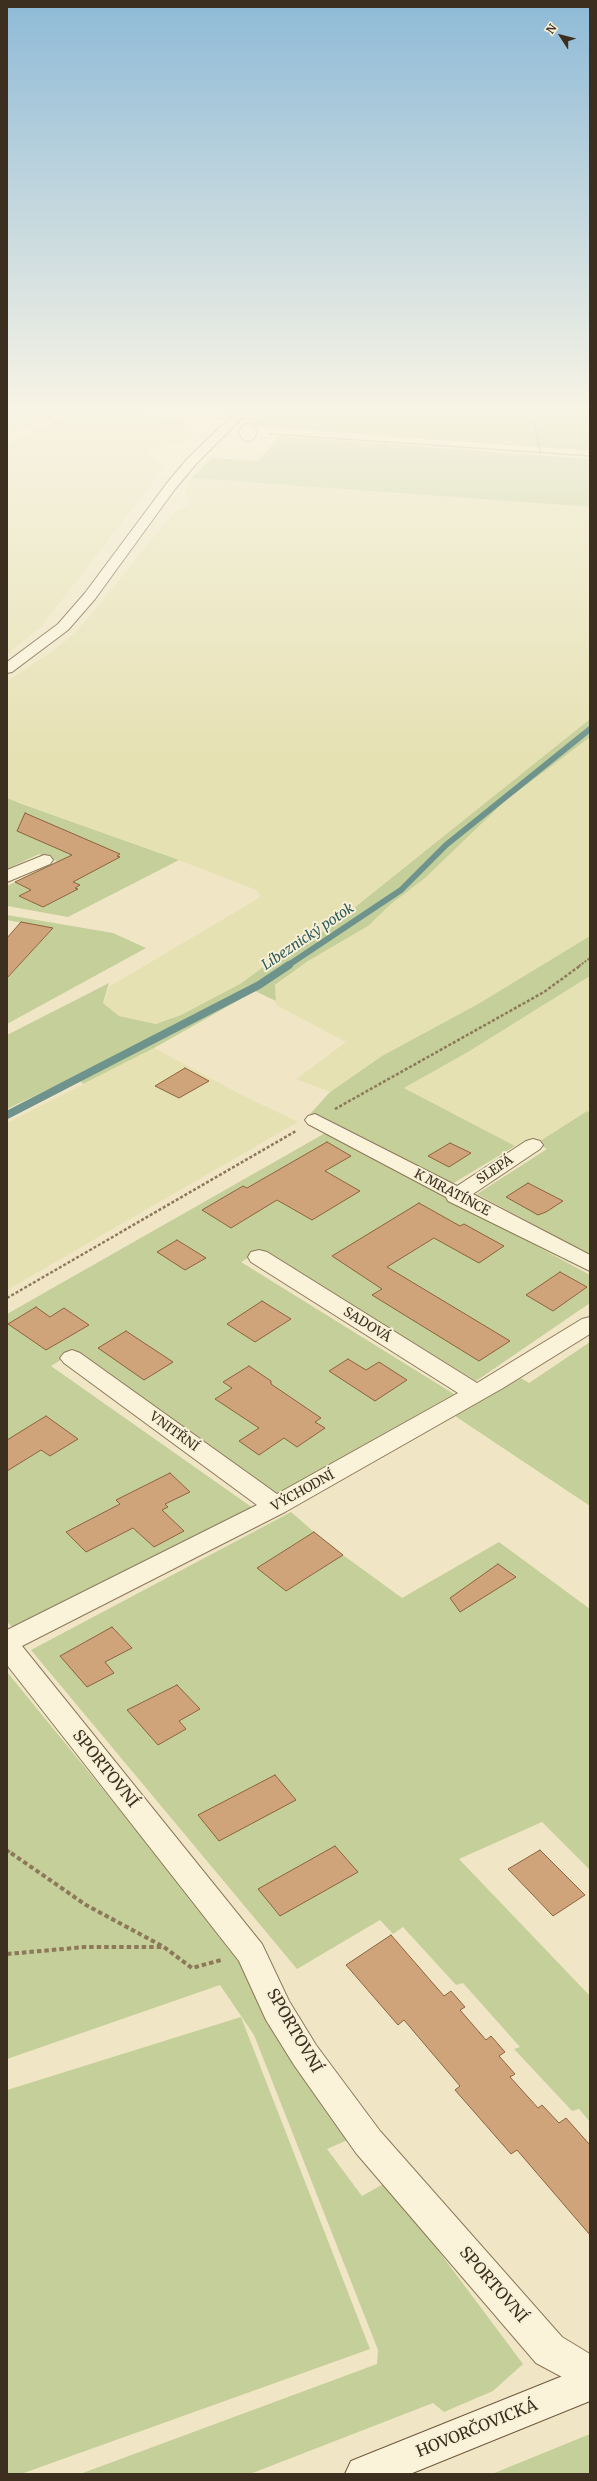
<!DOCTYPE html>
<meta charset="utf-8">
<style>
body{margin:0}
#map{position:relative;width:597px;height:2481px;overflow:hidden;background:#f0e6c6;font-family:Merriweather,serif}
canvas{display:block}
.frame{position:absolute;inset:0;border:8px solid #3c2f1f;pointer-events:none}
.north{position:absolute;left:541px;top:16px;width:40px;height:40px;-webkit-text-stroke:3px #f7f0d6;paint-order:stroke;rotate:306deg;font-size:11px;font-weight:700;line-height:16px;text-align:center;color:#3c2f1f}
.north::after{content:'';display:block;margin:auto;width:14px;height:18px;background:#3c2f1f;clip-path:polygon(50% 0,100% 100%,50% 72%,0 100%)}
</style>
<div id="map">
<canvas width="597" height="2481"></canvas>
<div class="frame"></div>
<div class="north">N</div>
</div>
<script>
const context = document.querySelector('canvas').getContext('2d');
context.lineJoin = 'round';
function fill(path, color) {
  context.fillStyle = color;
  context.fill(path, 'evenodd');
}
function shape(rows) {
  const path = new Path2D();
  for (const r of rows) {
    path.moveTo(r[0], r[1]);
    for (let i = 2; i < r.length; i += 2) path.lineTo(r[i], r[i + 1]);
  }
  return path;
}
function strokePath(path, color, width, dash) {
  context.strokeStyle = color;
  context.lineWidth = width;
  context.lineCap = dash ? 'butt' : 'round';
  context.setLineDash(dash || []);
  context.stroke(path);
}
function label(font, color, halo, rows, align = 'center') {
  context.font = font + ' Merriweather,serif';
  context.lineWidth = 4;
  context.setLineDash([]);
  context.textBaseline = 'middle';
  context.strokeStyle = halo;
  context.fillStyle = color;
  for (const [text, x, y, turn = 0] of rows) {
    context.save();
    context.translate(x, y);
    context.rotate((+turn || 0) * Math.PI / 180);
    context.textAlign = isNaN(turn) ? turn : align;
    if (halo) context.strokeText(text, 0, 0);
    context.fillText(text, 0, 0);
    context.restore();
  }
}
fill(shape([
 [7,412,50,412,59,414,7,437],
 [81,412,129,412,182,421,193,427,194,435,181,443,146,450,163,469,42,626,7,654,7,443,66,416],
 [192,478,590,507,590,719,334,924,307,942,284,952,236,987,181,1015,156,1024,119,1016,103,1003,110,986,259,898,260,895,256,890,179,860,7,798,7,681,47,655,68,639,90,616,163,525,176,511,190,504,185,491],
 [590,736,590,936,478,1004,382,1056,330,1092,296,1079,346,1042,276,1005,275,986,308,961,368,926,391,904,425,878,505,801],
 [590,976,590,1113,587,1111,537,1143,528,1139,515,1146,404,1088,468,1052],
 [154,1048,238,1093,298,1122,7,1290,7,1123]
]), '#e6e1b3');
fill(shape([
 [263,412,590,412,590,451,249,426],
 [280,436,590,459,590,507,192,478,211,458,258,461],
 [590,719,590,737,505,801,425,878,391,904,368,926,308,961,275,985,276,1001,255,991,154,1048,83,1084,76,1076,7,1109,7,1035,109,983,103,1003,119,1016,156,1024,181,1015,240,984,284,952,307,942,334,924],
 [7,798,22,804,179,860,68,917,7,906,7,886,15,882,33,889,19,896,40,905,46,903,49,904,77,889,75,888,79,885,59,876,32,874,57,861,39,854,7,869],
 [7,915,113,933,146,948,7,1024,7,978,52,929,7,920],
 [590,936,590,976,468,1052,404,1088,515,1146,447,1187,310,1114,330,1092,382,1056,478,1004],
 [587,1111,590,1113,590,1255,477,1194,547,1149,537,1143],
 [327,1132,590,1275,590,1303,476,1381,261,1250,241,1262,454,1394,277,1494,74,1352,51,1366,253,1508,17,1631,7,1622,7,1314],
 [590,1342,590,1506,455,1416,521,1378,529,1383],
 [291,1512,314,1532,258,1568,286,1591,343,1555,402,1598,499,1542,590,1609,590,1870,542,1822,459,1859,590,1996,590,2122,579,2109,572,2111,514,2049,520,2047,463,1983,456,1985,403,1927,393,1934,380,1920,297,1969,31,1650],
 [7,1672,234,1950,350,2139,327,2149,362,2196,387,2182,523,2364,493,2391,444,2412,433,2403,250,2474,80,2474,377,2364,378,2350,254,2035,220,1985,7,2059],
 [241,2017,370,2349,21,2474,7,2474,7,2090],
 [590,2434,590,2474,492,2474]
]), '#c5cf99');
strokePath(shape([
 [287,966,401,890,446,845,590,729]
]), '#6d938c', 6);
strokePath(shape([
 [7,1115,259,985,289,965]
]), '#6d938c', 8);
const building = shape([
 [25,813,120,854,117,856,120,857,73,882,80,885,75,888,78,889,43,907,19,896,31,890,15,882,72,855,17,831,25,813],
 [21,922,53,928,7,978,7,938,21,922],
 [185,1068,209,1081,179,1098,155,1086,185,1068],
 [327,1142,351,1156,325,1171,360,1191,312,1220,277,1200,231,1228,202,1210,243,1186,247,1188,327,1142],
 [450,1143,471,1153,449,1167,428,1156,450,1143],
 [528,1183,563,1201,546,1212,538,1215,506,1197,528,1183],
 [419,1203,460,1226,464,1224,504,1246,479,1263,434,1238,387,1267,510,1341,479,1361,372,1295,382,1289,332,1256,419,1203],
 [177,1240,206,1258,185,1270,157,1252,177,1240],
 [560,1272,587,1287,553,1311,526,1295,560,1272],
 [262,1301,291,1319,255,1342,227,1324,262,1301],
 [36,1307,50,1317,64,1308,89,1325,46,1350,8,1324,36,1307],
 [126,1331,173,1362,144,1380,98,1348,126,1331],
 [348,1359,366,1370,379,1362,407,1380,375,1401,329,1371,348,1359],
 [249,1366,271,1381,271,1384,321,1418,315,1422,325,1428,297,1447,284,1438,259,1455,239,1441,259,1428,215,1399,232,1388,223,1382,249,1366],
 [46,1416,78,1439,50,1456,41,1450,7,1471,7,1440,46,1416],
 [170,1473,190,1492,165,1504,168,1507,162,1510,184,1531,154,1547,133,1528,86,1552,66,1532,120,1504,116,1500,170,1473],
 [314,1532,343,1555,286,1591,257,1568,314,1532],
 [498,1564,516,1577,460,1612,450,1598,498,1564],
 [112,1627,132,1648,105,1662,114,1673,87,1687,60,1656,112,1627],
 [177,1685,200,1709,179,1721,186,1729,158,1745,127,1710,177,1685],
 [275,1775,296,1800,219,1841,198,1815,275,1775],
 [335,1846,358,1872,280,1916,258,1889,335,1846],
 [540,1850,585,1895,553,1916,508,1869,540,1850],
 [391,1935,444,1996,451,1991,465,2007,460,2010,486,2040,491,2036,505,2052,499,2056,515,2074,510,2077,538,2108,542,2105,559,2123,566,2118,590,2145,590,2235,517,2150,511,2154,455,2090,460,2086,404,2020,398,2025,346,1965,391,1935]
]);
fill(building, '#d0a47a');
strokePath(building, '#8d633f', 1);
const lane = shape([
 [248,433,248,432]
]);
const street = shape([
 [44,855,50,856,53,860,50,864,7,882,7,870,44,855],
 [315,1114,457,1186,526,1141,533,1139,540,1141,543,1145,540,1149,473,1194,590,1255,590,1271,448,1201,446,1197,308,1124,305,1120,308,1116,315,1114],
 [259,1250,267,1252,477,1383,582,1319,590,1317,590,1334,503,1388,285,1512,22,1646,262,1944,289,2001,316,2045,380,2131,562,2337,590,2354,590,2392,536,2363,356,2153,294,2065,266,2020,239,1961,7,1665,7,1630,257,1505,64,1363,60,1358,64,1353,72,1350,80,1353,277,1494,458,1393,251,1262,248,1257,251,1252,259,1250]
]);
const secondary = shape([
 [236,412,248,412,196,464,175,489,95,599,68,630,12,672,7,673,7,662,58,624,85,593,167,483,188,458,236,412],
 [590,2365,590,2401,410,2474,345,2474,351,2461,590,2365]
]);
strokePath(lane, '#8d785a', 18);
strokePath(street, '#8d785a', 2);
strokePath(secondary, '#6f593d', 2);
strokePath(shape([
 [532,412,540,452],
 [270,434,590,456]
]), '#8d785a', 1.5, [2, 1]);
strokePath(shape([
 [579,966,590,958]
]), '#8d785a', 2, [2, 1.5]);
strokePath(shape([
 [335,1109,544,992,581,965],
 [7,1298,296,1131]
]), '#8d785a', 2.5, [3, 2]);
strokePath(shape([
 [7,1850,12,1854]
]), '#8d785a', 3, [3.5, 2.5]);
strokePath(shape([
 [11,1853,86,1905,164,1947,192,1968,221,1960],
 [7,1954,85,1947,162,1947]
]), '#8d785a', 4, [4.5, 3]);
strokePath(lane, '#faf3da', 16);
fill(street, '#faf3da');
fill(secondary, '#faf3da');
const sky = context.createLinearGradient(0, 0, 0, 759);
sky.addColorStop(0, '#8ebad7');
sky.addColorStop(0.54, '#f8f4e5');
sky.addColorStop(1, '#f8f4e500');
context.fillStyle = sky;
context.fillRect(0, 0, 597, 759);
label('13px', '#3c2f1f', '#f7f0d6', [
 ["SLEPÁ",495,1170,-34],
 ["K MRATÍNCE",452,1193,28],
 ["SADOVÁ",367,1325,32],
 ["VNITŘNÍ",174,1432,36],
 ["VÝCHODNÍ",303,1491,-29]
]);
label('italic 14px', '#2e5c5c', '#f7f0d6', [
 ["Líbeznický potok",308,937,-34]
]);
label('16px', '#3c2f1f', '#f7f0d6', [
 ["SPORTOVNÍ",105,1769,51],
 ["SPORTOVNÍ",294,2031,60],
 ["SPORTOVNÍ",493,2285,49],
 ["HOVORČOVICKÁ",477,2429,-22]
]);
</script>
